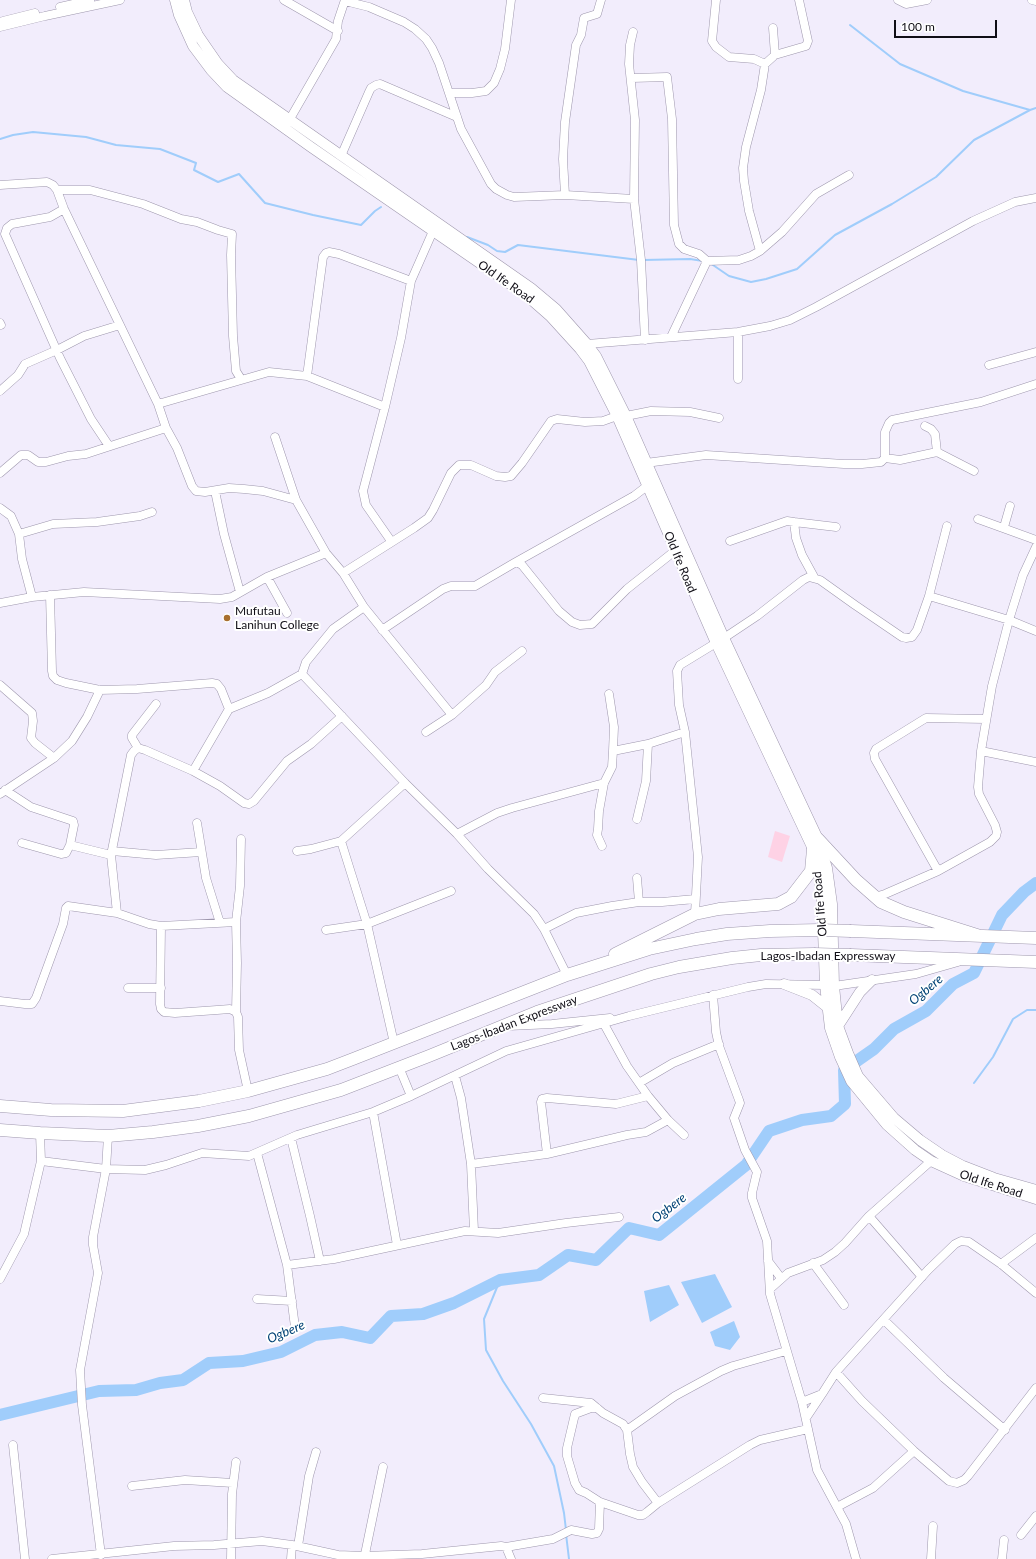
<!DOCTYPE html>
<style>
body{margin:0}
#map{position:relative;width:1036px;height:1559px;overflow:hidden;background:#f2edfc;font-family:Lato,sans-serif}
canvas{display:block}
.scale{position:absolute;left:894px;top:20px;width:103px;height:18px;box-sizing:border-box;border:2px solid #100e16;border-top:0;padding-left:5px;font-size:12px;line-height:14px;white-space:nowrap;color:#100e16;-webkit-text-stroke:3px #fff;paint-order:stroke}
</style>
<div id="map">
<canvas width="1036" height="1559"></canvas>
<div class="scale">100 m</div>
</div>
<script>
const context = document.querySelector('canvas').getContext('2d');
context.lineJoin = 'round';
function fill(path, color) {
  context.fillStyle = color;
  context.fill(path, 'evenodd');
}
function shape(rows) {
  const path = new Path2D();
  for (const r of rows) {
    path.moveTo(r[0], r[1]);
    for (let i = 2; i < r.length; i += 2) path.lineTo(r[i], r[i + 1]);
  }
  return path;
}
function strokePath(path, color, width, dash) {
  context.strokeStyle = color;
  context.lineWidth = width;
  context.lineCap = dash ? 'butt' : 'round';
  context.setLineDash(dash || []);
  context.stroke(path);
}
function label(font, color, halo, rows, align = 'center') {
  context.font = font + ' Lato,sans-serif';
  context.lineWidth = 4;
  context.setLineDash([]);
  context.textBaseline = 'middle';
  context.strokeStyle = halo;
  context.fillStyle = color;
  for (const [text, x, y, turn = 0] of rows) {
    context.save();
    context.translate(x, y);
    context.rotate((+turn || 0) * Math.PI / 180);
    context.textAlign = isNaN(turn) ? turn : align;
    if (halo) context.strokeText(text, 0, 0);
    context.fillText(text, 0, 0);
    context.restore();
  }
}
fill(shape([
 [775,831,790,836,782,862,768,857]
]), '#fed2e5');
fill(shape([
 [715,1274,732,1307,702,1323,681,1282],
 [669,1285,679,1305,650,1322,644,1291],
 [734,1321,740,1337,730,1350,715,1346,710,1332]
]), '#a0cdfb');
strokePath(shape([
 [850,25,900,64,963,91,1030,110],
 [0,139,13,135,33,132,86,137,116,145,160,149,196,163,194,170,218,182,239,174,265,203,313,215,361,225,375,211,381,207],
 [467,237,488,245,497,251,505,252,518,245,639,260],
 [643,260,690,259,703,261],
 [710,263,729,276,751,282,766,279,797,269,835,235,892,204,936,177,974,140,1030,110,1036,108],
 [974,1083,993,1057,1013,1019,1027,1010,1036,1010],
 [500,1280,484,1319,486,1350,503,1381,531,1424,554,1466,564,1513,566,1530],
 [566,1534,569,1559]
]), '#a0cdfb', 2);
strokePath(shape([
 [0,1415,99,1391,136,1390,160,1383,183,1380,209,1363,243,1361,281,1352,315,1335,342,1332,370,1338,391,1316,423,1314,454,1303,500,1280,539,1275,568,1255,596,1260,629,1228,659,1235,746,1165,769,1131,802,1120,831,1116,845,1104,844,1070,874,1049,894,1029,926,1011,953,984,974,973,1002,915,1024,892,1036,883]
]), '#a0cdfb', 12);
const minor = shape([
 [284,0,338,31],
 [716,0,712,41,716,47,729,57,754,59,765,64],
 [898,0,906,4,927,0],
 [1032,0,1036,1],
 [345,1,369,7,404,22,415,29,426,39,432,48,439,63,461,129,491,184,496,189,507,195,514,197,565,195,634,199],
 [60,7,90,0],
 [3,21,35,13],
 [0,27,45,16,120,0],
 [773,28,775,55],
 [633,32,630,45,629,64,635,120,634,199,641,260,645,340],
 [632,78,667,77,672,119,674,225,679,244,684,249,699,254,707,261,739,260,751,256,760,251,782,232,816,194,849,175],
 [450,93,472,93,486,91,494,83,500,69,505,49,511,0],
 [287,124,336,39,338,21,345,0],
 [341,156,369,92,371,88,376,85,380,84,457,117],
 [0,185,47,182,53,185,57,190,64,209,158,404,166,428,177,448,192,486,196,491,205,492,229,488,244,489,263,491,296,500],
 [57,190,90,190,143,204,181,219,197,222,218,230,232,234,231,255,233,336,236,371,241,379],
 [565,195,563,159,565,122,576,45,581,35,584,18,597,14,601,0],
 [64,209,50,217,12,224,7,228,5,234,60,358,91,419,109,446],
 [760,251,749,211,744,181,743,168,746,147,761,90,765,64,775,55,806,46,808,41,799,0],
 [0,323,1,325],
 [738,332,738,379],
 [671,337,707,261],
 [587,344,738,332,770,326,790,320,816,307,973,221,1015,202,1036,198],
 [989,365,1036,352],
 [307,376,323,257,326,253,329,252,339,254,411,281],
 [0,391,18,375,25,364,57,350,84,336,120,325],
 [158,404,269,372,307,376,385,407],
 [626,416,651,411,690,412,719,418],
 [925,426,931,429,935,434,937,452],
 [275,437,296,500,326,553,343,573,364,607,452,715],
 [885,458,900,460,937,452,974,471],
 [646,463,706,455,844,464,862,464,881,462,885,458,885,432,889,423,892,420,981,402,1036,384],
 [0,473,21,455,28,455,38,462,46,462,68,456,86,454,166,428],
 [215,491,224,534,240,592],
 [0,508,11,516,19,534,22,559,32,597],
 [978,519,1036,540],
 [794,522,836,527],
 [1004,527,1010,506],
 [19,534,53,524,97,522,140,516,152,512],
 [391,541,366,505,363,491,385,407,401,338,411,281,433,231],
 [730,541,787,521,794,522,796,538,802,555,814,577],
 [516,562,634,496,647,486],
 [343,573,414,528,428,518,433,510,451,473,459,465,471,465,496,476,505,477,511,476,522,463,551,421,557,419,585,422,603,421,617,416],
 [267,577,287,613],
 [50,595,52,671,53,676,57,680,66,683,100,690,137,689,212,683,217,684,221,689,229,709],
 [929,596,1009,620,1036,631],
 [0,603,32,597,84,592,220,599,232,597,267,577,326,553],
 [382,630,443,589,451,586,475,586,516,562,522,565,559,611,572,622,580,625,592,624,627,589,676,550],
 [724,638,757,616,803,580,809,577,820,580,855,605,902,637,906,638,912,637,917,630,929,596,947,526],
 [302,674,405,783,457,834,488,869,534,914,544,929,567,975],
 [0,685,32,713,33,721,31,738,35,743,54,758],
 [426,732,452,715,486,685,495,672,522,651],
 [138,748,132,738,132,735,156,704],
 [613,751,648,744,685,732],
 [981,751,1036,762],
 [193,771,229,709,268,693,302,674,306,662,333,629,364,607],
 [5,790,31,807,73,821,74,825,70,845,111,855],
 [0,794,54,758,72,741,87,717,100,690],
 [637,819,646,781,648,744],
 [197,823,206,878,220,923],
 [457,834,497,813,512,808,604,783],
 [241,839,240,886,236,922,237,963,236,1012,238,1017,239,1050,248,1091],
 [341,841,367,924,394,1043],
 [22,843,61,854,66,853,70,845],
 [602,846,597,835,598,829,599,811,604,783,612,767,613,751,614,727,609,694],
 [112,851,156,855,201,852],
 [297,851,311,849,341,841,405,783],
 [938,871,875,759,874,753,876,749,926,718,986,719],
 [637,878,639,902],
 [873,895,878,896,885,894,938,871,990,842,996,836,997,832,995,825,979,794,978,787,981,751,992,686,1009,620,1023,575,1036,547],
 [117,913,111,855,131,755,134,751,138,748,145,750,193,771,220,786,244,803,249,804,254,801,287,761,311,744,342,716],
 [695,914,698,857,685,732,679,705,677,671,680,665,716,643],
 [161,926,160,1004,161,1009,164,1012,175,1013,217,1010,230,1009,236,1012],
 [544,929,576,913,612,906,639,902,662,902,695,899],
 [326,930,367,924,451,891],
 [834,986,916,974,958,962],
 [128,988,161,988],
 [713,995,716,1032,719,1046,739,1100,740,1103,734,1118,745,1150,757,1172,752,1193,752,1198,767,1241,770,1294,802,1402,817,1470,846,1524,856,1559],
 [0,1001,25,1004,32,1004,36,998,63,924,66,908,68,906,117,913,149,924,161,926,236,922],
 [604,1024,627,1066,648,1096,668,1120,684,1135],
 [508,1026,552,1024,610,1018],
 [399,1067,411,1096],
 [455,1076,461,1098,471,1164,474,1231],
 [639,1083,673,1063,719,1044],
 [373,1112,397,1245],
 [40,1133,41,1161,106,1169,145,1170,166,1165,202,1153,249,1156,297,1135,373,1112,411,1096,506,1051,629,1016,748,987,766,984,825,985],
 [291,1138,310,1216,320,1261],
 [257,1153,287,1265,295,1327],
 [547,1154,541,1102,542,1099,547,1098,616,1104,648,1096],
 [471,1164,547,1154,627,1135,646,1132,668,1120],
 [869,1216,922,1277],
 [768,1261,781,1278],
 [813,1263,844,1305],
 [1001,1264,1036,1238],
 [287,1265,334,1259,465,1231,498,1233,566,1223,619,1217],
 [0,1279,24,1234,41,1161],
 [770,1289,788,1273,823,1260,835,1252,845,1243,869,1216,931,1161],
 [257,1299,292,1301],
 [884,1320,944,1378,1005,1430],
 [836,1372,862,1401,914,1451,949,1481,957,1483,964,1480,968,1476,1036,1388],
 [543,1398,591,1403,603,1413,623,1424,627,1430,630,1454,633,1467,642,1482,658,1503],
 [802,1402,822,1394,836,1372,928,1270,955,1244,961,1241,969,1242,1001,1264,1036,1293],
 [597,1408,591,1408,575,1414,567,1448,567,1456,575,1483,579,1490,586,1493,600,1502,638,1515,643,1515,647,1512,658,1503,750,1445,760,1440,808,1429],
 [806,1418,822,1394],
 [627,1430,675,1396,721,1371,733,1366,786,1351],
 [13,1445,25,1559],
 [132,1486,185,1480,233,1483],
 [837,1507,873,1488,914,1451],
 [1021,1535,1036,1516],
 [298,1546,309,1476,316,1452],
 [506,1547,553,1539,571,1530,592,1534,597,1533,599,1529,600,1502],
 [101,1555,82,1405,80,1370,98,1273,93,1245,93,1237,106,1169,108,1136],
 [52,1559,174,1546,214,1545,262,1541,292,1545,338,1555,364,1556,422,1554,501,1546,506,1547,511,1559],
 [231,1559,232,1494,236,1462],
 [291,1559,292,1545],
 [364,1559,383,1467],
 [931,1559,933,1526],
 [1002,1559,1004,1540]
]);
const major = shape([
 [175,0,179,15,193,46,211,70,227,87,311,147,526,295,550,316,580,349,589,361,617,416,716,643,813,849,819,871,822,903,825,985,830,1028,840,1057,851,1081,887,1125,915,1150,931,1161,964,1176,1036,1199],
 [184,0,187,12,198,35,218,64,233,80,531,288,556,309,587,344,596,356,626,416,724,638,818,839,827,868,832,904,834,986,838,1026,848,1053,858,1076,894,1118,920,1140,942,1155,963,1166,994,1178,1036,1190],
 [784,984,812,995,827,1007],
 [838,1026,860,992,872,980]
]);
const highway = shape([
 [818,839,856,880,881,902,904,912,980,936],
 [851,931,1036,938],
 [615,954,695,914,719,909,778,904,791,897,811,871,813,849],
 [851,955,1036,962],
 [0,1106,51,1110,123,1111,199,1101,248,1091,327,1069,353,1059,567,975,649,949,696,939,727,934,770,931,820,930],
 [0,1130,40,1133,108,1136,153,1132,198,1126,249,1116,341,1090,429,1056,537,1012,651,974,679,967,732,958,761,955,814,954]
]);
strokePath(minor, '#9e97ad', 9);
strokePath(major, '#9e97ad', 11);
strokePath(highway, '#9e97ad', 13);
strokePath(minor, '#fff', 8);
strokePath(major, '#fff', 10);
strokePath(highway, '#fff', 12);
const highwayBridge = shape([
 [820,930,851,931],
 [814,954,851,955]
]);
strokePath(highwayBridge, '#9e97ad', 13, []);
strokePath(highwayBridge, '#fff', 12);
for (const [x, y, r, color] of [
 [227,618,4,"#a86f2e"]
]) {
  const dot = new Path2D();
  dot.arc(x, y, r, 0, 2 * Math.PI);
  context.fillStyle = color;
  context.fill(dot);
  strokePath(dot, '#fff', 1.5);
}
label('12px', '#100e16', '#fff', [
 ["Old Ife Road",506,282,35],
 ["Old Ife Road",680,562,67],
 ["Old Ife Road",820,904,-95],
 ["Lagos-Ibadan Expressway",828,956],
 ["Lagos-Ibadan Expressway",514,1023,-21],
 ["Old Ife Road",991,1184,18]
]);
label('12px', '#100e16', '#fff', [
 ["Mufutau",235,611],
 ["Lanihun College",235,625]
], 'left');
label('italic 13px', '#014275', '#fff', [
 ["Ogbere",926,990,-40],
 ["Ogbere",669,1208,-37],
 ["Ogbere",286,1332,-23]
]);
</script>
